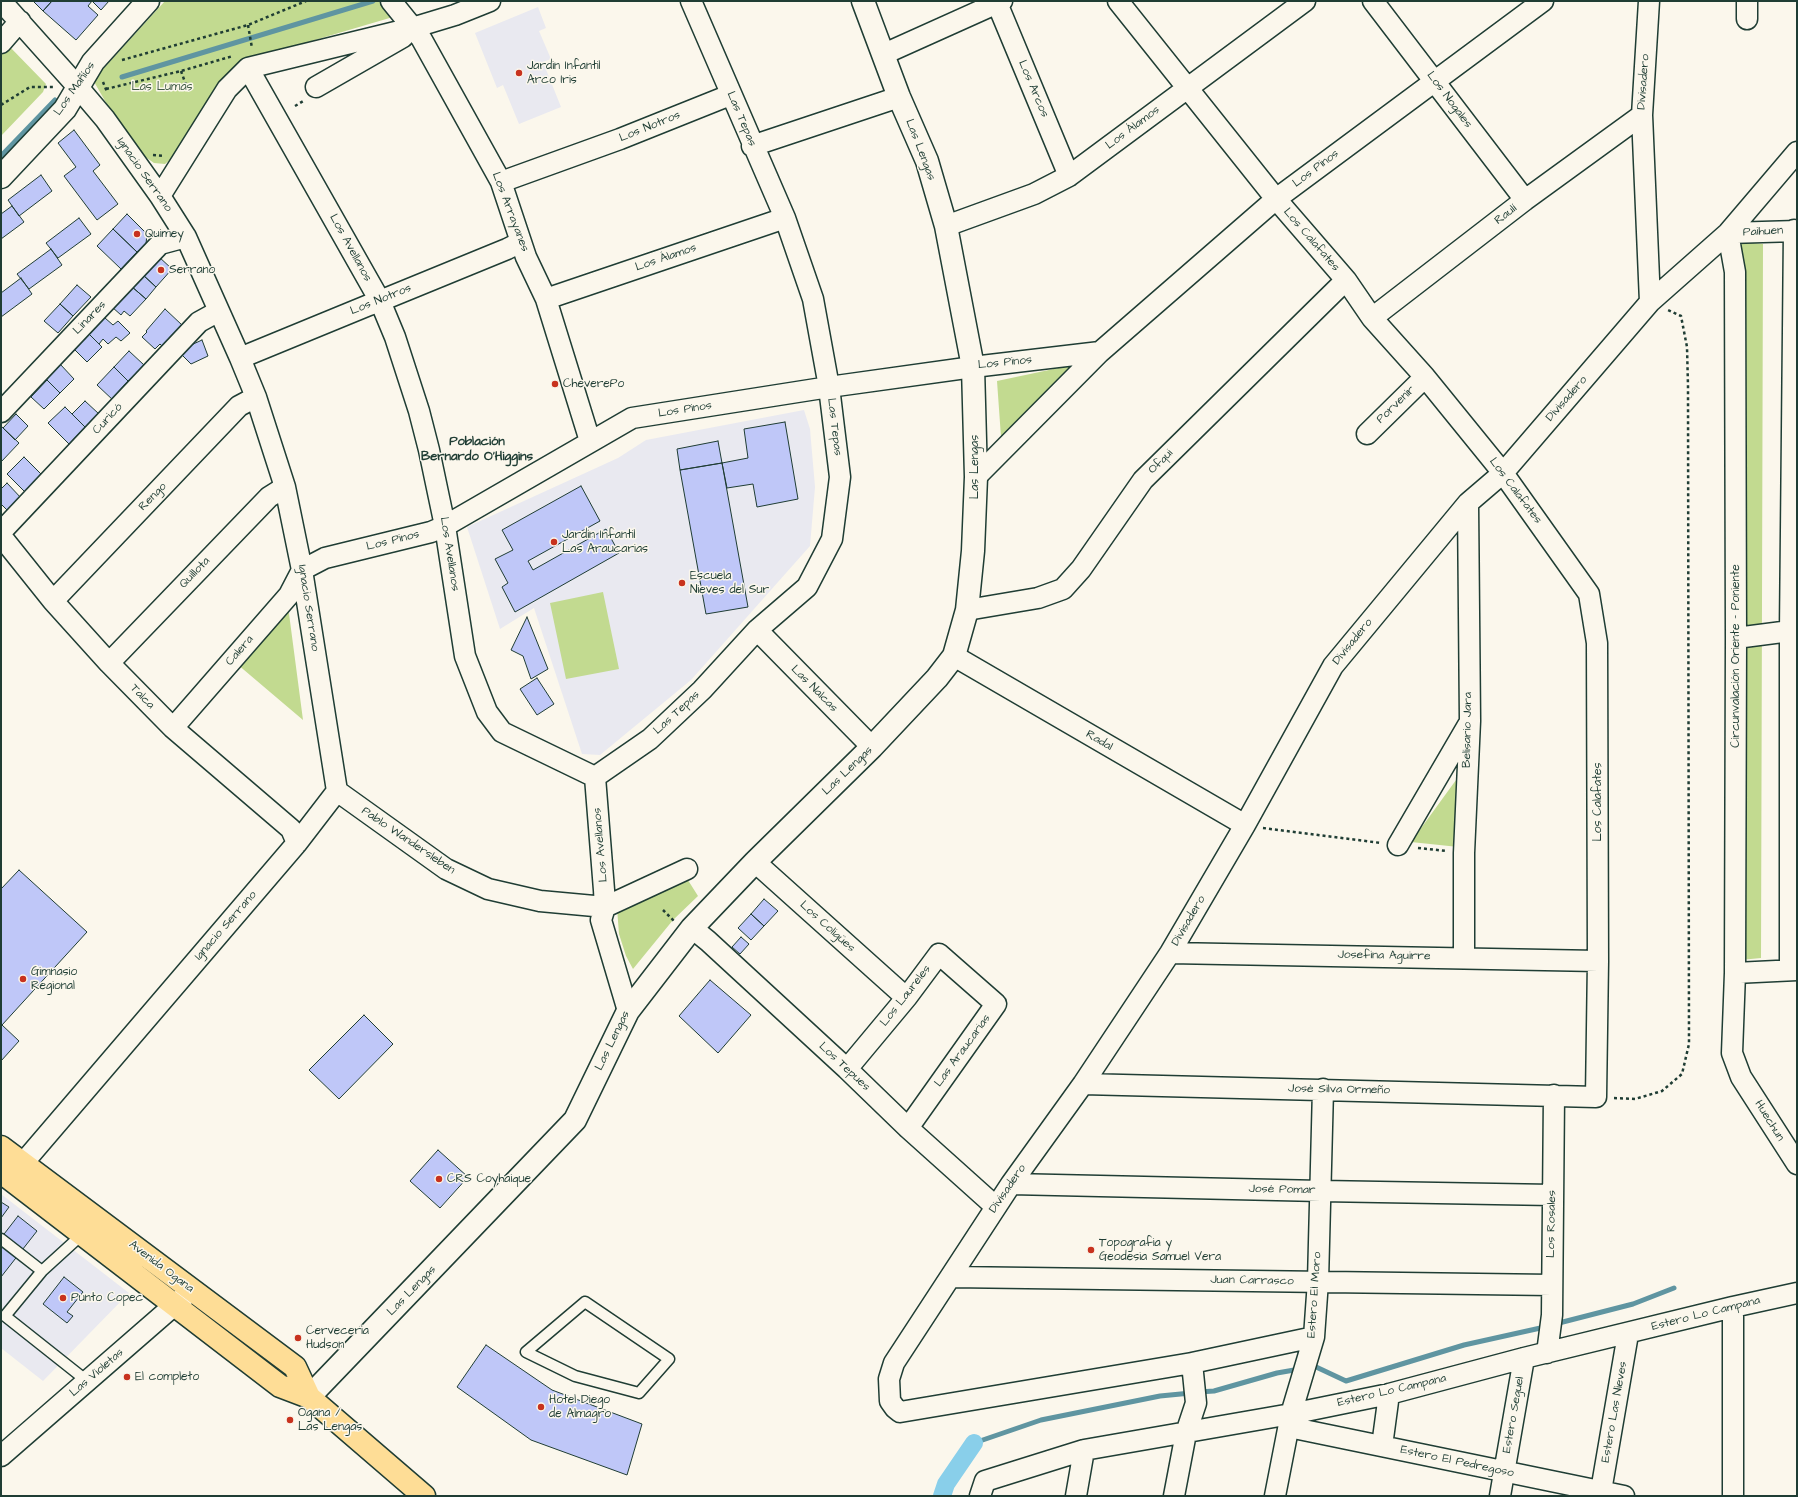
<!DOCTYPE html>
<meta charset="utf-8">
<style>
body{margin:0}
#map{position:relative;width:1798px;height:1497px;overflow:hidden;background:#fbf7ec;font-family:"Architects Daughter",sans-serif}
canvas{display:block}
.frame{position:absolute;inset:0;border:2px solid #1f3d34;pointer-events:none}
</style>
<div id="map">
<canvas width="1798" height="1497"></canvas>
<div class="frame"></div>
</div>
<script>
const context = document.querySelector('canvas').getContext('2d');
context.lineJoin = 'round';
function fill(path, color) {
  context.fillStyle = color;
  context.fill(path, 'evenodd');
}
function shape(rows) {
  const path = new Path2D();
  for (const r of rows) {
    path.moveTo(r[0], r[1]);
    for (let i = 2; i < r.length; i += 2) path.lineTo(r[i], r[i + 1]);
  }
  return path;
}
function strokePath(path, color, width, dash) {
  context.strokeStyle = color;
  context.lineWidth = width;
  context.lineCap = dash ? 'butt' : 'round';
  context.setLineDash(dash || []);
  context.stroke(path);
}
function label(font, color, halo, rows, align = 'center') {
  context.font = font + ' "Architects Daughter",sans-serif';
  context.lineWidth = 3;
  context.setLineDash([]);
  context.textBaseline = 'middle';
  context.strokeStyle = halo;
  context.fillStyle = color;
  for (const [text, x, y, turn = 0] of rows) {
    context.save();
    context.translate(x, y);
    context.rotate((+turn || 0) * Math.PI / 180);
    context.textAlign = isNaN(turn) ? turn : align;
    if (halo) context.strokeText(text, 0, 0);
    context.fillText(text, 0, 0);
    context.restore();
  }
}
fill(shape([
 [538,7,546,28,539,31,551,59,543,62,561,107,519,124,503,85,497,88,475,33],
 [804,410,810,429,815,487,810,546,691,680,600,755,582,754,534,608,500,629,467,527,618,458,646,440],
 [1,1194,129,1293,43,1381,1,1348]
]), '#e9e9f0');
fill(shape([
 [165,1,381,1,393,17,281,50,233,77,189,144,165,164,154,163,144,156,120,127,93,80],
 [9,46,46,84,43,92,1,136,1,55],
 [1733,241,1763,244,1761,958,1730,961],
 [1082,363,1001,437,997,381],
 [603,592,619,669,566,679,550,603],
 [288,606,303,720,237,664],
 [1472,758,1468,848,1411,842],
 [686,877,698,896,673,920,633,969,626,956,619,934,617,908],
 [204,1314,206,1314,278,1368,278,1371,277,1372]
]), '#c2da90');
strokePath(shape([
 [122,77,373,1],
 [1,156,55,100],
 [1555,1324,1633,1304,1674,1288],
 [1310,1367,1314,1366,1346,1381,1464,1345,1545,1327],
 [1199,1392,1214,1391,1277,1373,1300,1369],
 [974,1443,1041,1420,1160,1396,1191,1393]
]), '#5f95a1', 5);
strokePath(shape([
 [942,1496,946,1484,974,1443]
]), '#89cfea', 18);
const building = shape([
 [33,1,52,1,43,11,33,1],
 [52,1,92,1,88,6,98,15,76,40,43,11,52,1],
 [92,1,109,1,101,10,92,1],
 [74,130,100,165,93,171,118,204,97,220,64,176,76,167,58,143,74,130],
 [41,175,52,191,19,216,8,200,41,175],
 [12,206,24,222,1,239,1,214,12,206],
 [127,214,147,234,146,244,137,252,113,229,127,214],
 [79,218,91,234,58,258,46,243,79,218],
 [113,229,137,252,121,269,97,246,113,229],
 [51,249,62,265,29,289,17,274,51,249],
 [158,256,172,269,156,287,142,274,158,256],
 [142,274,156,287,146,299,131,286,142,274],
 [21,278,32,294,1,317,1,293,21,278],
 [77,285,91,297,73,316,60,304,77,285],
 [131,286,146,299,130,316,124,311,121,315,112,307,131,286],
 [60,304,73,316,58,333,44,321,60,304],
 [165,309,182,325,163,347,160,344,155,349,142,337,147,332,146,331,165,309],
 [105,318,113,325,118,321,130,333,121,341,116,337,108,344,103,339,99,344,89,334,105,318],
 [89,334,102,347,87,362,74,349,89,334],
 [202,340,208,356,191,364,181,354,189,346,202,340],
 [129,351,144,365,128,381,114,367,129,351],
 [60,364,74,379,60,393,45,378,60,364],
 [114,367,128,381,117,393,119,395,114,401,97,385,114,367],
 [47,380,60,393,44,409,31,397,47,380],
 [85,401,99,414,85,427,72,414,85,401],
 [65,407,85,427,69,444,48,423,65,407],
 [16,414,28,426,15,440,3,428,16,414],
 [785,422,798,499,757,507,753,484,727,488,722,463,748,458,744,429,785,422],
 [1,426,19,443,1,462,1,426],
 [718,441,722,463,680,470,677,449,718,441],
 [24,457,42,475,25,492,7,474,24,457],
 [722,463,748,607,706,614,680,470,722,463],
 [7,483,22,499,9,512,1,504,1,489,7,483],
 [581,486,600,521,528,561,533,570,606,529,619,553,515,612,502,587,508,583,495,559,513,550,502,530,581,486],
 [527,617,548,669,531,679,523,656,511,650,527,617],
 [537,678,554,704,537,715,520,689,537,678],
 [19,870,87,932,2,1025,19,1041,1,1061,1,889,19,870],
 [764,899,778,911,764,926,751,914,764,899],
 [751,914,764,926,751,940,738,928,751,914],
 [741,937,749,944,740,954,732,947,741,937],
 [710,980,751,1015,718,1053,679,1016,710,980],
 [364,1015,393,1044,339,1099,309,1070,364,1015],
 [438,1150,468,1177,440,1208,410,1181,438,1150],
 [1,1202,9,1207,1,1218,1,1202],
 [18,1216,37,1231,1,1277,1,1238,18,1216],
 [64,1277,83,1292,67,1312,73,1316,67,1323,43,1304,64,1277],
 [486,1345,552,1390,642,1424,627,1475,531,1440,457,1387,486,1345]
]);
fill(building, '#bfc7f8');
strokePath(building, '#1f3d34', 1);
const lane = shape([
 [1,1239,42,1271,76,1240,83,1237],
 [42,1271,5,1316,87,1381],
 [585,1302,669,1359,639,1393,575,1376,526,1352,585,1302]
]);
const street = shape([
 [1,1,77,86,105,119,160,196,186,237,240,358,256,397,285,487,302,570,337,791,297,843,12,1176],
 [391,1,421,38,501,182,526,257,546,299,590,441],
 [1373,1,1525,200],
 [1649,1,1642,115,1650,302],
 [1747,1,1747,19],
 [997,3,1069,176],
 [1,43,20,21],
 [884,54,1002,1],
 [248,68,380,301,395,337,419,411,429,450,445,526,465,656,487,712,502,732,595,777],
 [316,87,403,37],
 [752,146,899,97],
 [501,182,620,139,730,95],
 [160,196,227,89,248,68,412,28,455,15,490,1],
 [946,226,1034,194,1069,176,1305,1],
 [1797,231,1728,233,1735,272,1736,638,1735,973,1732,1053,1741,1077,1797,1164],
 [546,299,785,218],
 [1372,318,1525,200,1642,115],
 [240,358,369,305,380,301,507,249,521,242],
 [1,412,160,244,186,237],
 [1367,434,1425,377],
 [976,477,1100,352],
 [1,532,199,322,219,311],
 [1,536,53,601,109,663,173,728,291,829,297,843],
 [53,601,239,406,256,397],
 [967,610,1038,598,1063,589,1081,569,1143,480,1346,280],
 [757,630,872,747],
 [1736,638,1790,631],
 [954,656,1245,825],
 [109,663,269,497,285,487],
 [173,728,289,595,302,570,325,558,431,532,445,526,632,418,829,387,973,367,1100,352,1276,199,1543,1],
 [595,777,650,739,702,690,757,630,807,587,832,539,840,477,829,387,813,299,785,218,691,1],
 [595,777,604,890,605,907,601,920,628,1011],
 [337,791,446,869,488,889,540,901,605,907,687,869],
 [1398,845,1468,725],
 [755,862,900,992],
 [692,928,708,941,847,1069,908,1128,996,1207],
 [1170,953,1598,961],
 [1464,958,1464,853,1470,721,1468,503],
 [1790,970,1790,631,1794,230],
 [1735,973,1797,970],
 [847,1069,907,997,939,954,996,1004,908,1128],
 [1083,1084,1596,1097,1598,961,1597,643,1589,594,1503,473,1425,377,1372,318,1346,280,1276,199,1118,1],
 [1011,1184,1321,1191,1553,1195],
 [952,1277,1552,1285],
 [1733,1307,1733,1496],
 [1547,1353,1552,1315,1554,1095],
 [1192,1363,1314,1337],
 [1289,1427,1624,1496],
 [1382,1446,1389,1394],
 [1,1456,186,1295],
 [1601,1491,1628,1334],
 [980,1496,985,1481,1084,1450,1291,1414,1389,1394,1524,1358,1733,1307,1797,1293],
 [1076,1496,1084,1450],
 [1174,1496,1186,1433,1196,1403,1192,1363,900,1412,895,1408,890,1401,889,1379,894,1363,1011,1184,1083,1084,1170,953,1245,825,1333,666,1468,503,1503,473,1650,302,1728,233,1797,152],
 [1275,1496,1291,1414,1314,1337,1318,1281,1323,1089],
 [1500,1496,1524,1358]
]);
const secondary = shape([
 [1,177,65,109,93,62,148,1],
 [309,1397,575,1120,628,1011,692,928,755,862,872,747,937,678,954,656,967,610,973,551,976,477,973,367,946,226,927,161,899,97,863,1]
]);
const primary = shape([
 [1,1147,295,1367,309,1397],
 [1,1172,280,1386,309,1397,424,1496]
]);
strokePath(lane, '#1f3d34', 13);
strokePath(street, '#1f3d34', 23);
strokePath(secondary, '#1f3d34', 25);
strokePath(primary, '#1f3d34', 25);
strokePath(shape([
 [248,25,252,48],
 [122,60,248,25,306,1],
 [181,71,186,85],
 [103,82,107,92],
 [106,89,181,71,233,56],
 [1,105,30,87,53,87],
 [295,106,305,100],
 [153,155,164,156],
 [1263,828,1381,843],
 [1418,848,1447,851],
 [663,910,674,921],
 [1614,1098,1635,1099,1662,1091,1682,1074,1689,1044,1688,386,1687,347,1681,316,1668,310]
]), '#1f3d34', 2.5, [3, 3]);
strokePath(lane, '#fbf7ec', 10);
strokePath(street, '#fbf7ec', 20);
strokePath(secondary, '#fbf7ec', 22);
strokePath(primary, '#fedd96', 22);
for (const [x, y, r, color] of [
 [519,73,4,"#c8321e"],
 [137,234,4,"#c8321e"],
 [161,270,4,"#c8321e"],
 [555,384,4,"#c8321e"],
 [554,542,4,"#c8321e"],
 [682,583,4,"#c8321e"],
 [23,979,4,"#c8321e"],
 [439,1179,4,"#c8321e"],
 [1091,1250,4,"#c8321e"],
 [63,1298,4,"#c8321e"],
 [298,1338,4,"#c8321e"],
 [127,1377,4,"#c8321e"],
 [541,1407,4,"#c8321e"],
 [290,1420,4,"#c8321e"]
]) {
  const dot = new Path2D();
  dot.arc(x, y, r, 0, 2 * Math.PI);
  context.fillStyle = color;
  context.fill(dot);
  strokePath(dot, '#fbf7ec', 1.5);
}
label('12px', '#1f3d34', '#fbf7ec', [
 ["Jardin Infantil",527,66],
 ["Arco Iris",527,80],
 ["Quimey",145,234],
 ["Serrano",169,270],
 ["CheverePo",563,384],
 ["Jardín Infantil",562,535],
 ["Las Araucarias",562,549],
 ["Escuela",690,576],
 ["Nieves del Sur",690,590],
 ["Gimnasio",31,972],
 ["Regional",31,986],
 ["CRS Coyhaique",447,1179],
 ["Topografia y",1099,1243],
 ["Geodesia Samuel Vera",1099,1257],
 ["Punto Copec",71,1298],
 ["Cerveceria",306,1331],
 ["Hudson",306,1345],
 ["El completo",135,1377],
 ["Hotel Diego",549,1400],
 ["de Almagro",549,1414],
 ["Ogana /",298,1413],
 ["Las Lengas",298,1427]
], 'left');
label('12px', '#1f3d34', '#fbf7ec', [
 ["Divisadero",1644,82,-86],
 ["Los Mañíos",75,89,-55],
 ["Los Arcos",1033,89,67],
 ["Los Nogales",1449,100,53],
 ["Las Tepas",741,119,67],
 ["Los Notros",650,127,-22],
 ["Los Álamos",1133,128,-37],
 ["Las Lengas",920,150,69],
 ["Los Pinos",1316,169,-37],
 ["Ignacio Serrano",144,175,55],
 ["Los Arrayanes",510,212,69],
 ["Raulí",1506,215,-38],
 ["Paihuen",1763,232,-3],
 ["Los Calafates",1311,240,49],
 ["Los Avellanos",350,248,61],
 ["Los Álamos",666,258,-19],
 ["Los Notros",381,300,-22],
 ["Linares",90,318,-46],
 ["Los Pinos",1005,363,-6],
 ["Divisadero",1567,399,-49],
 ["Porvenir",1396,405,-44],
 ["Los Pinos",685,410,-9],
 ["Curicó",108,419,-47],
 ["Las Tepas",834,427,83],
 ["Ofqui",1161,462,-45],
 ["Las Lengas",975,467,-90],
 ["Los Calafates",1515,491,53],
 ["Rengo",153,497,-46],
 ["Los Pinos",393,541,-14],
 ["Los Avellanos",449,554,81],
 ["Quillota",195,573,-46],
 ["Ignacio Serrano",308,608,81],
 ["Divisadero",1353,642,-51],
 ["Calera",240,651,-49],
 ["Circunvalación Oriente - Poniente",1736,656,-90],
 ["Las Nalcas",814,689,45],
 ["Talca",142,697,46],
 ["Las Tepas",677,713,-43],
 ["Belisario Jara",1468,730,-89],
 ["Radal",1099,741,30],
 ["Las Lengas",848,771,-44],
 ["Los Calafates",1598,802,-90],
 ["Pablo Wandersleben",408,841,34],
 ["Los Avellanos",601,845,-95],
 ["Divisadero",1189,921,-60],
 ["Ignacio Serrano",226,926,-49],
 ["Los Coligües",827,927,42],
 ["Josefina Aguirre",1384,956,1],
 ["Los Laureles",906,996,-52],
 ["Las Lengas",613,1041,-64],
 ["Las Araucarias",963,1051,-54],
 ["Los Tepues",844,1067,43],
 ["José Silva Ormeño",1339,1090,1],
 ["Huechun",1769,1121,58],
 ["Divisadero",1008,1189,-56],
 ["José Pomar",1282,1190,1],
 ["Los Rosales",1552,1224,-89],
 ["Avenida Ogana",161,1267,37],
 ["Juan Carrasco",1252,1281,1],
 ["Las Lengas",412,1291,-46],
 ["Estero El Moro",1315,1295,-86],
 ["Estero Lo Campana",1706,1314,-14],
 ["Las Violetas",97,1373,-41],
 ["Estero Lo Campana",1392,1391,-13],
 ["Estero Las Nieves",1615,1412,-80],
 ["Estero Seguel",1514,1415,-80],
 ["Estero El Pedregoso",1457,1462,12]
]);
label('12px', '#405c46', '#fbf7ec', [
 ["Las Lumas",162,87]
]);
label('bold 13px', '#1f3d34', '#fbf7ec', [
 ["Población",477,442],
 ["Bernardo O'Higgins",477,457]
]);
</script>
